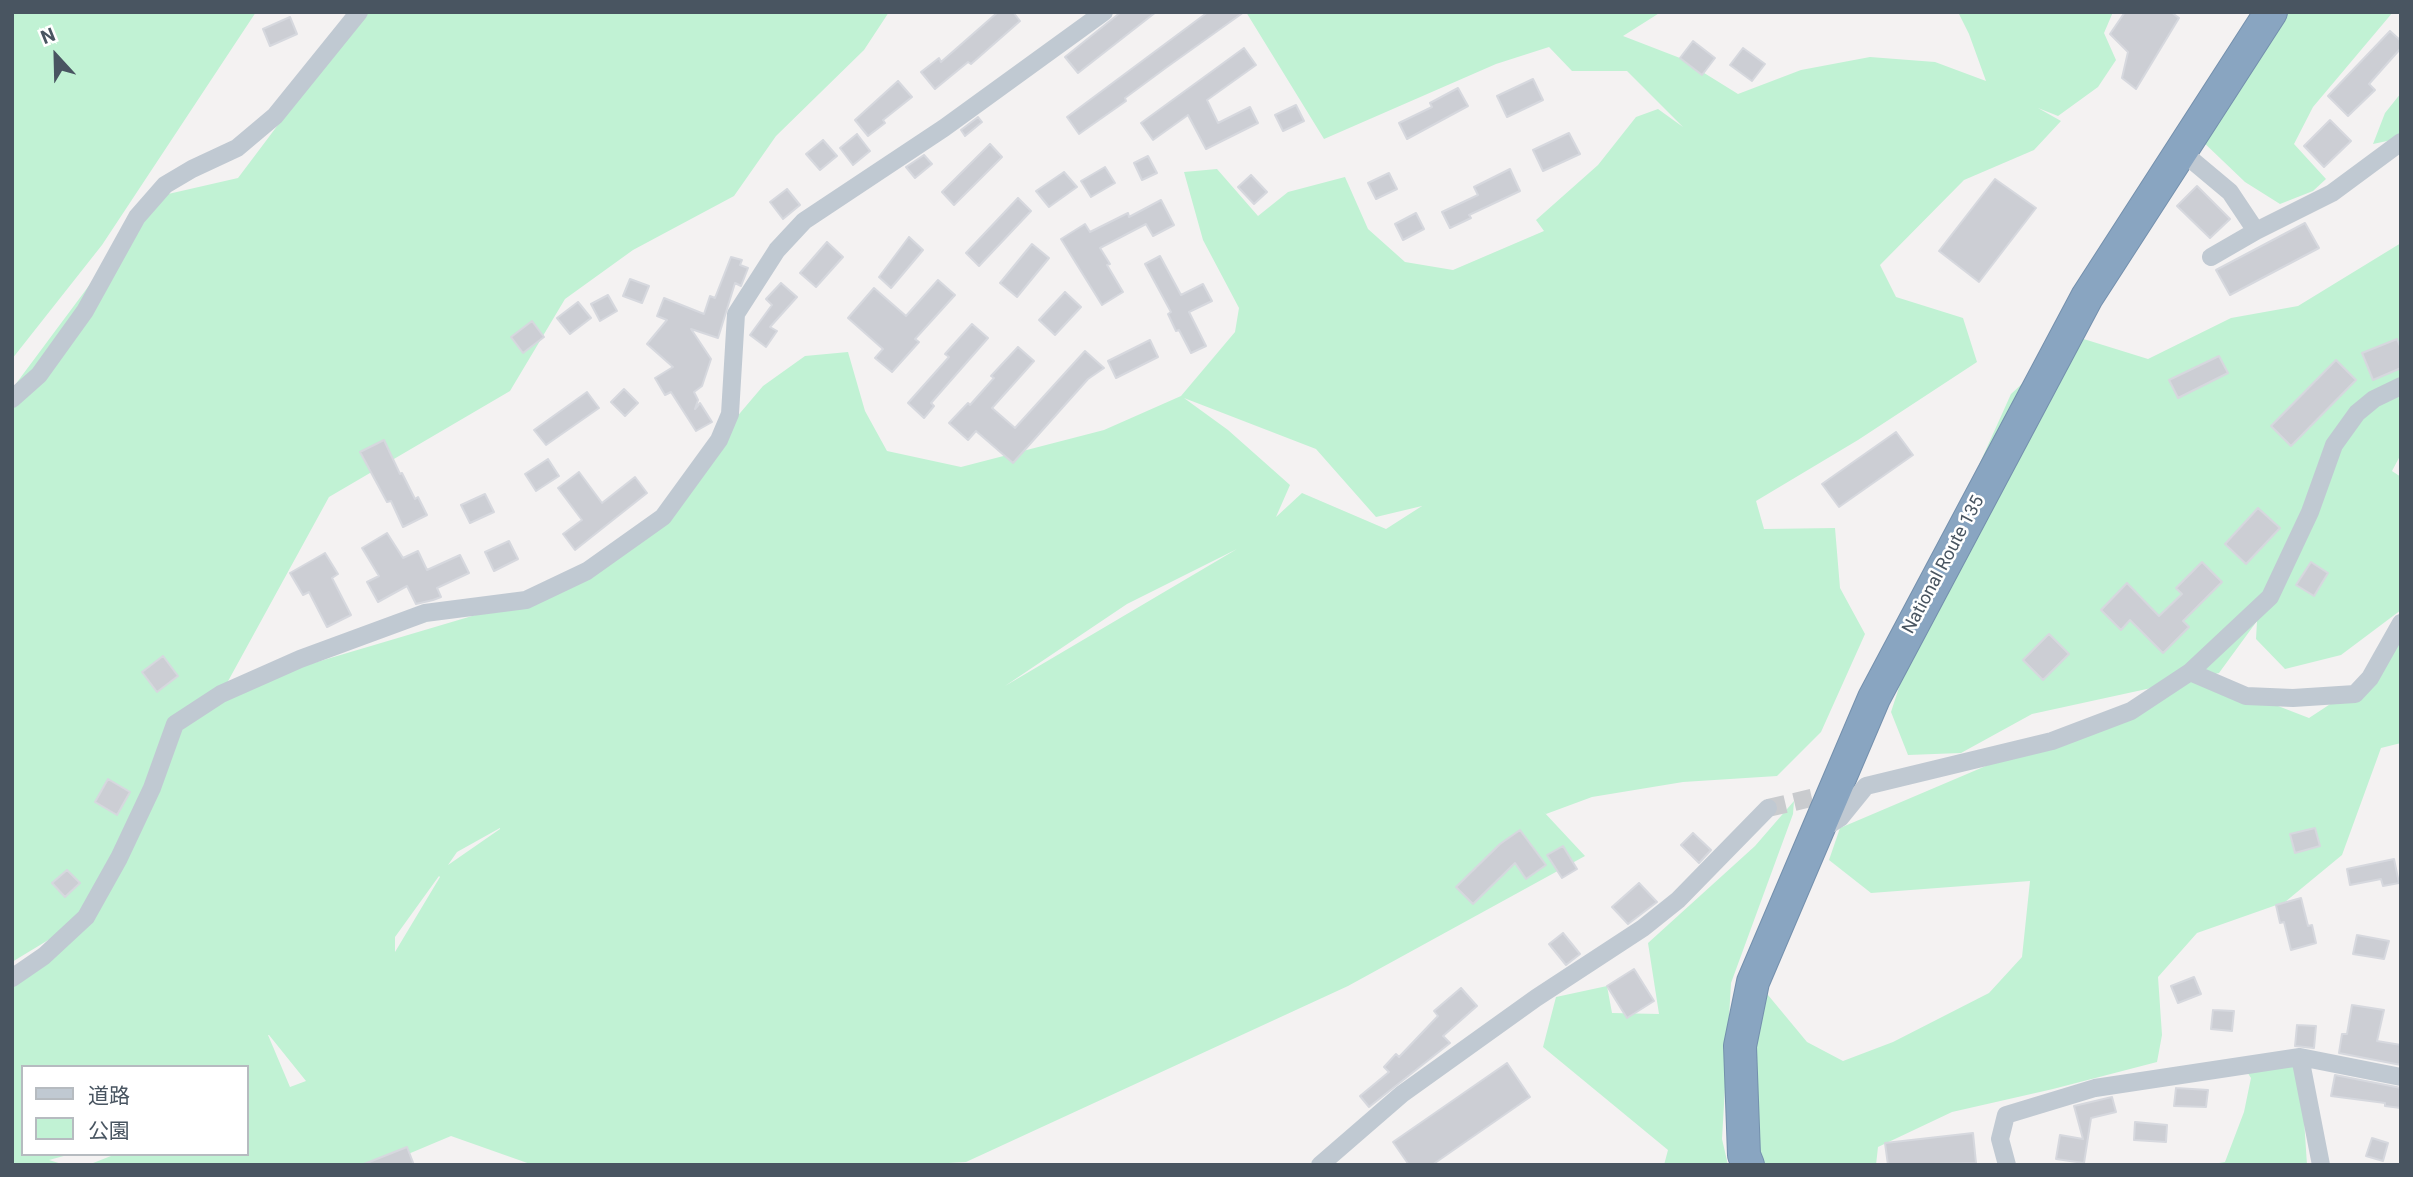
<!DOCTYPE html>
<meta charset="utf-8">
<style>
body{margin:0}
#map{position:relative;width:2413px;height:1177px;overflow:hidden;background:#f4f2f2;font-family:Roboto,"Noto Sans JP",sans-serif}
canvas{display:block}
.frame{position:absolute;inset:0;border:14px solid #495561;pointer-events:none}
.legend{position:absolute;left:21px;top:1065px;width:228px;height:91px;box-sizing:border-box;background:#fff;border:2px solid #b6bbc0;margin:0;padding:9px 12px;list-style:none;font-size:21px;color:#495561}
.legend li{display:flex;align-items:center;gap:14px;height:35px}
.legend b{width:35px;border:2px solid #b6bbc0}
.north{position:absolute;left:21px;top:21px;width:70px;height:70px;-webkit-text-stroke:5px #fff;paint-order:stroke;rotate:338deg;font-size:19px;font-weight:700;line-height:28px;text-align:center;color:#495561}
.north::after{content:'';display:block;margin:auto;width:24px;height:32px;background:#495561;clip-path:polygon(50% 0,100% 100%,50% 72%,0 100%)}
</style>
<div id="map">
<canvas width="2413" height="1177"></canvas>
<div class="frame"></div>
<ul class="legend">
<li><b style="height:9px;background:#c0c9d2"></b>道路</li>
<li><b style="height:19px;background:#c1f2d4"></b>公園</li>
</ul>
<div class="north">N</div>
</div>
<script>
const context = document.querySelector('canvas').getContext('2d');
context.lineJoin = 'round';
function fill(path, color) {
  context.fillStyle = color;
  context.fill(path, 'evenodd');
}
function shape(rows) {
  const path = new Path2D();
  for (const r of rows) {
    path.moveTo(r[0], r[1]);
    for (let i = 2; i < r.length; i += 2) path.lineTo(r[i], r[i + 1]);
  }
  return path;
}
function strokePath(path, color, width, dash) {
  context.strokeStyle = color;
  context.lineWidth = width;
  context.lineCap = dash ? 'butt' : 'round';
  context.setLineDash(dash || []);
  context.stroke(path);
}
function label(font, color, halo, rows, align = 'center') {
  context.font = font + ' Roboto,sans-serif';
  context.lineWidth = 5;
  context.setLineDash([]);
  context.textBaseline = 'middle';
  context.strokeStyle = halo;
  context.fillStyle = color;
  for (const [text, x, y, turn = 0] of rows) {
    context.save();
    context.translate(x, y);
    context.rotate((+turn || 0) * Math.PI / 180);
    context.textAlign = isNaN(turn) ? turn : align;
    if (halo) context.strokeText(text, 0, 0);
    context.fillText(text, 0, 0);
    context.restore();
  }
}
fill(shape([
 [12,12,256,12,102,245,12,359],
 [363,12,889,12,864,50,776,136,734,196,633,250,565,299,510,391,329,497,221,694,246,683,526,600,633,539,763,386,805,356,848,352,865,411,887,451,961,467,1104,430,1181,396,1235,332,1239,308,1203,240,1184,172,1217,169,1258,216,1288,192,1345,177,1368,229,1405,262,1453,270,1544,231,1536,220,1598,165,1636,117,1658,109,1683,127,1627,71,1572,71,1549,47,1496,64,1324,139,1246,12,1661,12,1623,36,1680,58,1738,94,1801,70,1870,57,1935,62,1986,81,1969,34,1958,12,2113,12,2104,33,2116,60,2098,87,2058,116,2038,108,2061,121,2034,150,1964,180,1880,265,1896,297,1963,318,1977,362,1858,440,1756,501,1764,529,1835,528,1840,588,1865,634,1821,732,1777,776,1683,782,1592,797,1546,814,1543,811,1585,856,1348,986,966,1162,913,1165,533,1165,451,1136,382,1165,88,1165,116,1154,247,1154,247,1067,23,1067,23,1154,71,1154,49,1160,65,1165,12,1165,12,979,78,922,12,962,12,389,155,197,238,178],
 [1184,398,1316,449,1376,517,1422,506,1386,529,1302,493,1276,517,1290,485,1228,430],
 [1237,549,1005,686,1127,604],
 [500,828,500,829,448,865,457,852],
 [439,876,440,877,395,952,395,937],
 [268,1035,269,1035,306,1081,290,1087],
 [2281,12,2393,12,2313,107,2294,144,2326,179,2313,191,2280,204,2245,182,2199,138],
 [2401,93,2401,138,2373,144,2385,113],
 [2401,243,2401,454,2392,471,2401,477,2401,610,2341,655,2285,669,2256,639,2257,621,2219,673,2203,677,2309,718,2370,678,2401,624,2401,743,2381,748,2342,855,2285,902,2197,933,2158,977,2162,1035,2157,1062,2053,1089,1952,1112,1878,1147,1876,1165,1751,1165,1748,1010,1763,989,1807,1042,1843,1061,1893,1042,1989,993,2022,957,2030,881,1871,893,1829,860,1840,828,2188,680,2032,714,1961,753,1908,755,1891,712,1952,525,2011,394,2074,336,2148,359,2231,318,2298,306],
 [1794,801,1793,814,1731,983,1722,1139,1728,1165,1664,1165,1668,1150,1543,1047,1556,997,1607,986,1612,1013,1659,1014,1648,943,1755,846],
 [2300,1057,2307,1165,2220,1165,2219,1163,2225,1162,2244,1112,2251,1078,2242,1064]
]), '#c1f2d4');
const building = shape([
 [998,12,1013,12,1020,21,971,64,968,62,935,89,921,72,939,58,941,62,998,12],
 [1121,12,1156,12,1078,73,1065,57,1121,12],
 [1208,12,1244,12,1167,67,1125,98,1126,101,1079,134,1067,117,1208,12],
 [2125,12,2171,12,2179,18,2136,89,2122,78,2128,52,2110,34,2125,12],
 [290,17,297,34,270,46,263,29,290,17],
 [2390,31,2401,41,2401,48,2369,84,2375,90,2348,116,2328,96,2390,31],
 [1693,41,1715,58,1702,75,1680,58,1693,41],
 [1244,48,1256,65,1207,100,1218,123,1250,107,1258,123,1206,149,1188,115,1153,140,1141,123,1244,48],
 [1743,48,1765,64,1752,81,1730,65,1743,48],
 [1533,79,1543,100,1507,117,1497,96,1533,79],
 [898,81,912,97,883,120,885,123,868,136,855,120,898,81],
 [1458,88,1468,106,1407,139,1399,123,1432,107,1430,103,1458,88],
 [1296,105,1304,121,1283,131,1275,115,1296,105],
 [978,117,982,122,965,136,961,130,978,117],
 [2330,120,2351,141,2324,167,2304,146,2330,120],
 [1569,133,1580,154,1543,171,1533,150,1569,133],
 [857,134,870,151,853,165,840,148,857,134],
 [823,140,837,156,820,170,806,154,823,140],
 [990,144,1002,157,954,205,942,192,990,144],
 [924,155,932,164,915,178,906,167,924,155],
 [1148,156,1157,173,1142,180,1134,163,1148,156],
 [1105,167,1115,183,1091,197,1081,181,1105,167],
 [1510,169,1520,191,1469,215,1471,218,1450,228,1442,212,1478,195,1474,187,1510,169],
 [1064,172,1077,187,1049,207,1036,191,1064,172],
 [1389,173,1397,189,1376,199,1368,183,1389,173],
 [1251,175,1267,192,1254,204,1238,187,1251,175],
 [1995,179,2036,208,1979,282,1939,251,1995,179],
 [2197,186,2230,219,2210,238,2177,206,2197,186],
 [787,189,800,205,783,219,770,202,787,189],
 [1018,198,1031,211,979,266,966,253,1018,198],
 [1161,200,1174,225,1153,236,1146,224,1100,248,1110,264,1107,265,1123,292,1102,305,1061,239,1085,224,1090,232,1128,213,1129,217,1161,200],
 [1416,213,1424,229,1403,240,1395,224,1416,213],
 [2305,223,2319,248,2230,295,2216,270,2305,223],
 [909,237,923,250,891,288,879,277,909,237],
 [827,242,843,257,816,287,800,273,827,242],
 [1032,244,1049,258,1017,297,1000,283,1032,244],
 [1160,256,1181,295,1203,284,1212,301,1189,312,1206,346,1191,353,1179,330,1176,331,1168,314,1171,312,1145,264,1160,256],
 [731,257,742,260,740,265,748,268,741,286,735,283,718,338,691,329,711,359,702,386,694,392,698,400,695,409,700,403,712,422,696,431,671,392,665,395,655,378,673,367,647,344,667,320,657,316,664,298,704,314,710,296,715,298,731,257],
 [630,279,649,286,642,303,623,296,630,279],
 [938,280,955,295,915,339,919,342,892,372,875,358,883,349,848,318,874,288,906,316,938,280],
 [781,283,797,297,770,327,777,331,766,347,750,335,772,305,766,299,781,283],
 [1065,292,1081,307,1055,335,1039,320,1065,292],
 [608,295,617,311,600,321,591,304,608,295],
 [578,302,591,318,570,334,557,318,578,302],
 [532,321,544,337,523,353,511,337,532,321],
 [972,324,988,338,931,403,934,406,924,418,908,403,949,357,945,354,972,324],
 [2397,339,2401,349,2401,368,2373,380,2362,353,2397,339],
 [1150,340,1158,357,1116,378,1108,361,1150,340],
 [1018,347,1034,361,992,408,1015,428,1085,351,1104,368,1088,379,1013,463,976,431,968,440,949,423,968,403,970,405,994,378,991,376,1018,347],
 [2219,356,2228,373,2178,398,2169,380,2219,356],
 [2336,360,2356,380,2291,446,2271,426,2336,360],
 [624,389,638,403,625,416,611,402,624,389],
 [587,392,599,408,546,445,534,430,587,392],
 [1896,432,1913,455,1839,507,1822,484,1896,432],
 [384,440,400,474,402,473,415,499,418,497,427,515,403,527,391,501,387,502,360,452,384,440],
 [548,459,559,476,536,491,525,474,548,459],
 [579,472,602,503,635,477,647,493,575,550,563,534,582,520,558,488,579,472],
 [485,494,494,512,470,523,461,505,485,494],
 [2258,508,2280,528,2246,564,2225,544,2258,508],
 [387,533,403,558,418,551,427,570,460,555,469,573,437,588,441,597,433,600,416,604,407,586,378,602,367,582,379,576,362,548,387,533],
 [509,541,518,559,494,571,485,552,509,541],
 [325,553,338,574,332,578,351,615,327,627,309,592,303,595,290,573,325,553],
 [2202,562,2222,582,2183,621,2189,627,2163,653,2130,620,2121,630,2101,610,2127,583,2159,616,2182,594,2176,588,2202,562],
 [2311,562,2328,573,2314,596,2296,585,2311,562],
 [2049,634,2069,654,2043,680,2023,660,2049,634],
 [163,656,178,676,157,692,142,672,163,656],
 [108,779,130,792,117,815,95,802,108,779],
 [2315,828,2320,846,2295,853,2290,834,2315,828],
 [1520,830,1546,865,1526,879,1515,863,1473,904,1456,887,1500,844,1520,830],
 [1693,833,1711,850,1699,863,1681,845,1693,833],
 [1563,846,1577,869,1562,878,1547,855,1563,846],
 [2394,859,2399,883,2383,886,2381,879,2350,885,2347,869,2394,859],
 [67,870,80,883,65,897,52,883,67,870],
 [1639,883,1657,902,1628,924,1612,907,1639,883],
 [2301,898,2308,926,2312,925,2316,943,2291,950,2284,922,2280,923,2276,905,2301,898],
 [1563,933,1580,954,1566,965,1549,944,1563,933],
 [2357,935,2389,941,2384,959,2353,954,2357,935],
 [1634,969,1654,1001,1627,1018,1607,986,1634,969],
 [2194,977,2201,994,2178,1003,2171,986,2194,977],
 [1461,988,1477,1006,1443,1036,1450,1043,1369,1107,1360,1096,1389,1072,1384,1067,1396,1054,1399,1057,1418,1037,1438,1016,1434,1011,1461,988],
 [2352,1005,2384,1010,2377,1041,2401,1045,2401,1065,2339,1053,2342,1034,2347,1034,2352,1005],
 [2213,1010,2234,1011,2232,1031,2211,1029,2213,1010],
 [2297,1025,2316,1026,2314,1048,2295,1046,2297,1025],
 [1507,1063,1530,1097,1432,1165,1409,1165,1393,1142,1507,1063],
 [2335,1075,2401,1088,2401,1108,2385,1106,2385,1103,2331,1096,2335,1075],
 [2176,1088,2208,1090,2206,1107,2174,1106,2176,1088],
 [2112,1097,2116,1112,2091,1118,2084,1163,2056,1159,2060,1135,2083,1139,2074,1106,2112,1097],
 [2135,1122,2167,1125,2166,1142,2134,1140,2135,1122],
 [1973,1133,1976,1163,1888,1165,1885,1143,1973,1133],
 [2372,1138,2388,1143,2383,1161,2366,1156,2372,1138],
 [407,1147,414,1165,364,1165,364,1164,407,1147]
]);
fill(building, '#ccced4');
strokePath(building, '#d6d8de', 2);
strokePath(shape([
 [1768,808,1837,792]
]), '#c9cbce', 18, [18, 9]);
const highway = shape([
 [1748,1165,1744,1155,1740,1046,1753,982,1874,698,2087,297,2271,12]
]);
strokePath(highway, '#7490ad', 34);
strokePath(shape([
 [2181,151,2230,192,2256,231],
 [2211,257,2256,231,2332,193,2401,142],
 [12,399,39,375,85,311,137,217,165,185,192,169,237,148,275,116,359,12],
 [2190,672,2246,696,2293,698,2355,694,2370,678,2401,623],
 [1821,830,1840,818,1866,786,2052,741,2131,711,2190,672,2270,597,2310,512,2334,445,2357,413,2374,399,2401,386],
 [12,978,44,956,86,917,119,858,152,788,175,724,221,694,300,659,425,613,526,600,587,571,663,517,719,440,730,414,736,314,777,250,804,221,944,128,1104,12],
 [2300,1057,2321,1165],
 [1320,1165,1402,1094,1536,998,1643,928,1678,900,1768,808],
 [2007,1165,2000,1139,2006,1115,2095,1088,2300,1057,2401,1077]
]), '#c0c9d2', 18);
strokePath(highway, '#89a5c1', 32);
label('18px', '#495561', '#fff', [
 ["National Route 135",1944,565,-62]
]);
</script>
